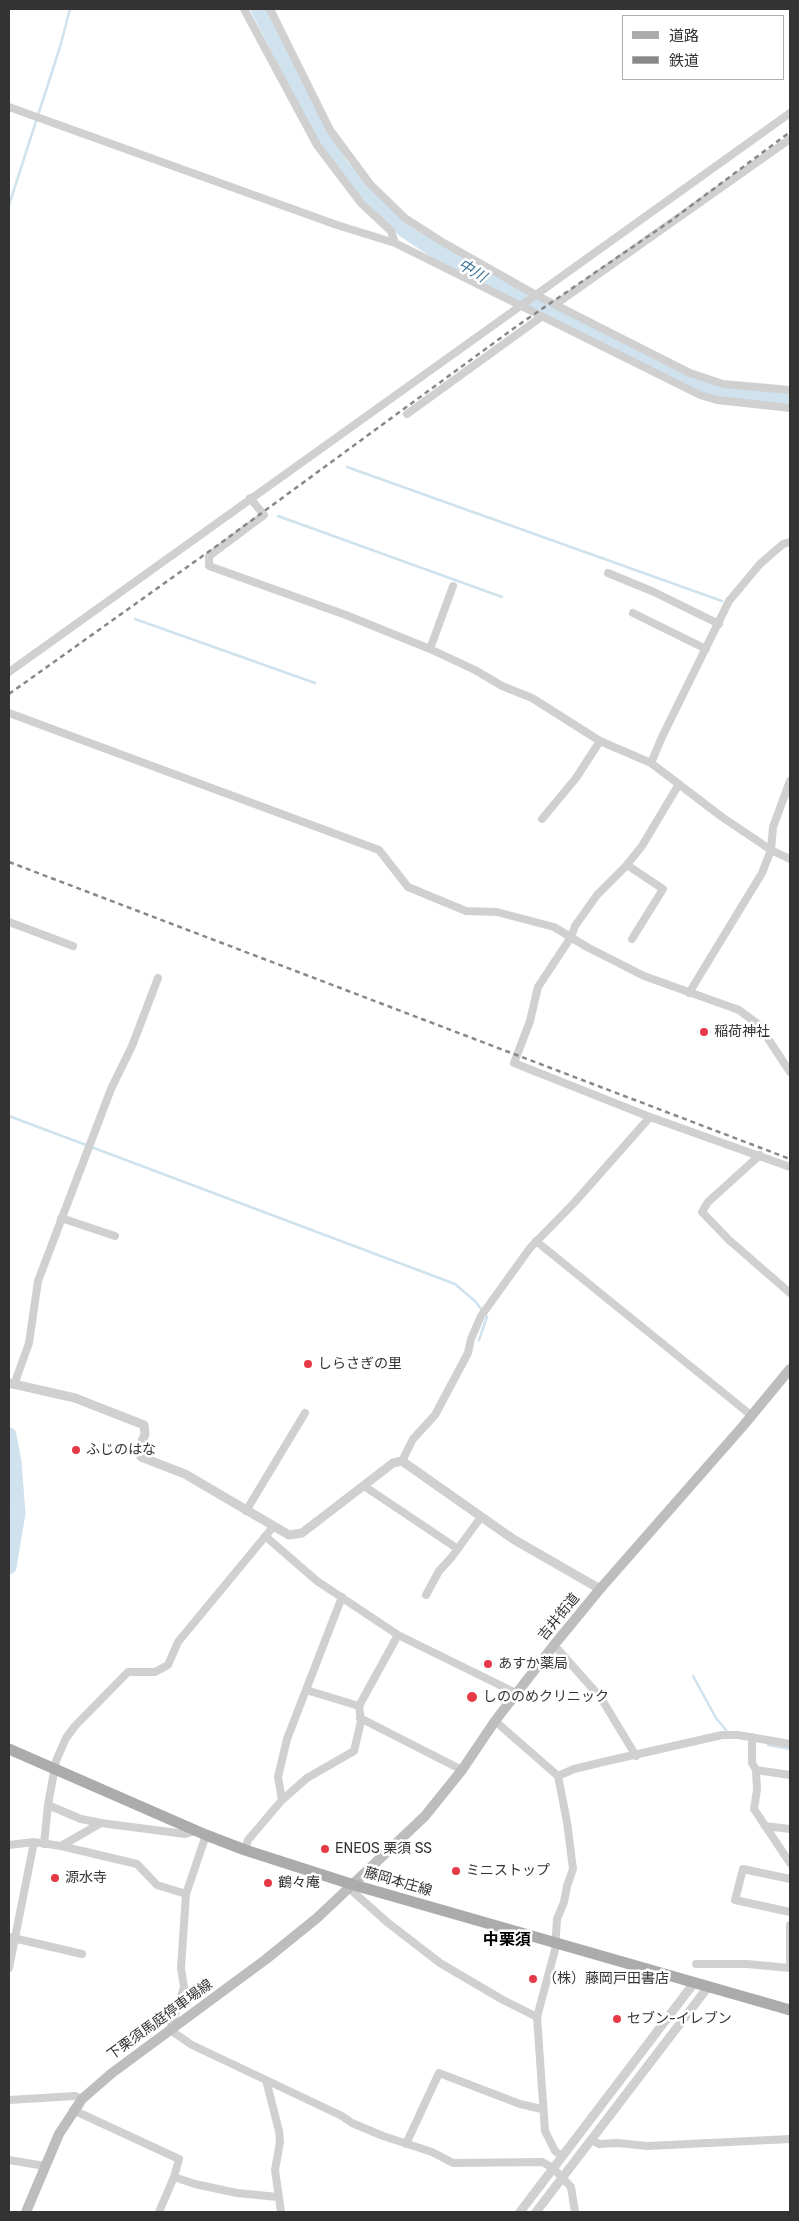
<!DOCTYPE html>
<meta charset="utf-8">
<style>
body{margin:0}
#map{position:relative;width:799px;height:2221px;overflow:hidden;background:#fff;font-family:Rubik,"Noto Sans JP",sans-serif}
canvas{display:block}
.frame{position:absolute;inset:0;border:10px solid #333;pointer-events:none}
.legend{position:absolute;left:622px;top:15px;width:162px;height:65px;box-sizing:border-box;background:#fff;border:1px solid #adadad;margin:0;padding:6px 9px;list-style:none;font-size:15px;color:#333}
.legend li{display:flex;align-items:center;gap:10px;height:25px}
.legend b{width:25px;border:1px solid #adadad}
</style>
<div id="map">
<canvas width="799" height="2221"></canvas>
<div class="frame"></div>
<ul class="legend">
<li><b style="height:6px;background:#ababab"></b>道路</li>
<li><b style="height:6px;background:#888"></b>鉄道</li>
</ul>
</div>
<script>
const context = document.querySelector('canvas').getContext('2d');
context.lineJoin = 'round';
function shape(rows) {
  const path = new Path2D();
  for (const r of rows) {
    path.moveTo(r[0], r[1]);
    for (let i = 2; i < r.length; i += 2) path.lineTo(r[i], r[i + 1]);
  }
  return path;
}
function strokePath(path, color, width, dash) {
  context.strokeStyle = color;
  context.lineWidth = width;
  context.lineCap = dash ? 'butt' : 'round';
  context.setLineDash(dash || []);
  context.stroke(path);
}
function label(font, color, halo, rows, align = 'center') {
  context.font = font + ' Rubik,"Noto Sans JP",sans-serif';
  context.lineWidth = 5;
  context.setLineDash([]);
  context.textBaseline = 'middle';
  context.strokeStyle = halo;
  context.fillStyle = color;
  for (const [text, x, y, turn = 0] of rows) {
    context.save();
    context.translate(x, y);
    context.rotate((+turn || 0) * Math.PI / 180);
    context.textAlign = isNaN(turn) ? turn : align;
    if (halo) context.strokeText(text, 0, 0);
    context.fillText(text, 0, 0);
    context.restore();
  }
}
strokePath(shape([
 [9,205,60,47,70,9],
 [347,467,722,601],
 [278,516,502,597],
 [135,619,315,683],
 [9,1116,455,1284,476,1302,487,1317,479,1340],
 [693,1676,716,1718,726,1730],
 [768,1745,790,1749]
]), '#cfe2ee', 2.5);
strokePath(shape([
 [258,9,325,139,342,167,404,230,442,255,496,285,693,383,725,393,790,398],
 [9,1435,14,1462,18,1513,9,1567]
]), '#cfe2ee', 15);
strokePath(shape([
 [244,9,317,145,361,203,391,231,395,243],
 [270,9,330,130,370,184,405,218,444,243,536,295,690,373,723,384,790,390],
 [9,107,337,225,395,243,700,395,717,400,790,408],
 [556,304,790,139],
 [407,414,541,317],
 [250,498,264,515,209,556,209,566,346,615,430,649,475,670,502,686,532,698,600,741,651,763,722,817,771,850,790,859],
 [608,573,654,592,719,624],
 [633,613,706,649],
 [430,649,453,586],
 [9,672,790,113],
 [9,713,379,850,408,887,466,911,497,912,554,927,587,947,644,976,739,1010,759,1025,790,1072],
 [651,763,662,737,729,601,760,564,783,544,790,542],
 [679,784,642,846,625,867,597,895,575,926,571,937,538,987,530,1021,514,1063,650,1117,790,1167],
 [542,819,576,778,600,741],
 [627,865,663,889,632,939],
 [9,922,73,946],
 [689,993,762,873,771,850,773,827,790,781],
 [760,1155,708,1202,702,1212,729,1240,790,1293],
 [61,1218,115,1236],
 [536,1241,752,1416],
 [14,1385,29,1343,38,1281,111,1089,132,1046,158,978],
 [402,1461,413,1439,435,1415,468,1353,471,1339,481,1316,530,1248,574,1203,650,1117],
 [364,1486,458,1549],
 [246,1511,305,1413],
 [265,1536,317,1581,398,1635,516,1693],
 [426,1595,439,1571,451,1558,481,1517],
 [554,1645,601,1698,636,1756],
 [306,1690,359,1706],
 [360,1718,462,1770],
 [495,1721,558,1776,567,1822,573,1869,567,1886,564,1902,557,1919,555,1950,537,2017,545,2131,555,2151,562,2156],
 [752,1737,752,1763,756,1770,757,1790,754,1809,790,1863],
 [756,1770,790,1775],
 [558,1776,574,1769,603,1762,722,1735,738,1735,790,1744],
 [282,1800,307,1778,354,1751,361,1721,359,1706,398,1635],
 [48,1805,81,1819,101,1823,185,1834,195,1831],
 [765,1826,790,1829],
 [206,1835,186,1894,181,1968,184,1987,170,2030,192,2045,342,2116,352,2123,383,2136,432,2152,453,2163,542,2162,553,2168,571,2187,575,2212],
 [44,1844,48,1805,56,1761,66,1738,75,1726,128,1672,155,1672,168,1665,178,1642,273,1527],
 [9,1845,34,1842,61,1846,137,1864,157,1885,186,1894],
 [61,1846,101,1823],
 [245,1850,248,1840,282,1800,278,1777,287,1739,342,1597],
 [790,1879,743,1869,735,1900,790,1912],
 [350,1889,387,1922,440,1963,503,2000,537,2017],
 [9,1937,82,1954],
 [696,1964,747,1964,790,1968],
 [9,1968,34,1842],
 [790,1968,790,1925],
 [266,2080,279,2131,280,2142,275,2170,281,2212],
 [9,2100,75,2096,82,2099],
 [73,2110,179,2159,174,2177,159,2212],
 [592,2140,599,2144,617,2143,648,2146,790,2139],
 [406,2144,439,2073,520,2104,542,2109],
 [9,2160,45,2166],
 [174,2177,195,2184,237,2193,278,2197]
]), '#d0d0d0', 8);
strokePath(shape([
 [9,1383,75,1398,144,1425,145,1434,139,1449,141,1457,185,1474,289,1535,302,1533,393,1463,402,1461,513,1539,600,1589],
 [520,2212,694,1983],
 [536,2212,708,1987]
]), '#d0d0d0', 9);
strokePath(shape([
 [26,2212,59,2134,82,2099,112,2073,265,1960,317,1918,425,1816,462,1770,495,1721,554,1645,600,1589,743,1426,790,1369]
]), '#bdbdbd', 10);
strokePath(shape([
 [9,1749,206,1835,245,1850,354,1885,790,2010]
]), '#ababab', 11);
strokePath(shape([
 [9,694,218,545,517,326,669,222,790,132],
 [9,862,790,1159]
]), '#888', 2.5, [5, 4]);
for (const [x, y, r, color] of [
 [704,1032,5,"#e63946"],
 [308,1364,5,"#e63946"],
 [76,1450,5,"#e63946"],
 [488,1664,5,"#e63946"],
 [472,1697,6,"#e63946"],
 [325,1849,5,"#e63946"],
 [456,1871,5,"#e63946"],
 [55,1878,5,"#e63946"],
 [268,1883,5,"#e63946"],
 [533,1979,5,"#e63946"],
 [617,2019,5,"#e63946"]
]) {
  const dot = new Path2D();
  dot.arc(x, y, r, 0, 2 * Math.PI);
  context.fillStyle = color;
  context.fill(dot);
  strokePath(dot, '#fff', 2);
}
label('14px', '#333', '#fff', [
 ["稲荷神社",714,1032],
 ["しらさぎの里",318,1364],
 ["ふじのはな",86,1450],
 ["あすか薬局",498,1664],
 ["しののめクリニック",483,1697],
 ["ENEOS 栗須 SS",335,1849],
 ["ミニストップ",466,1871],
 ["源水寺",65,1878],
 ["鶴々庵",278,1883],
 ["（株）藤岡戸田書店",543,1979],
 ["セブン-イレブン",627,2019]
], 'left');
label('14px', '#333', '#fff', [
 ["吉井街道",559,1617,-51],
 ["藤岡本庄線",398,1882,16],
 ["下栗須馬庭停車場線",160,2020,-36]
]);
label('italic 15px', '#3f7597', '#fff', [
 ["中川",472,271,31]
]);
label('bold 16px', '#000', '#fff', [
 ["中栗須",507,1940]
]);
</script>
